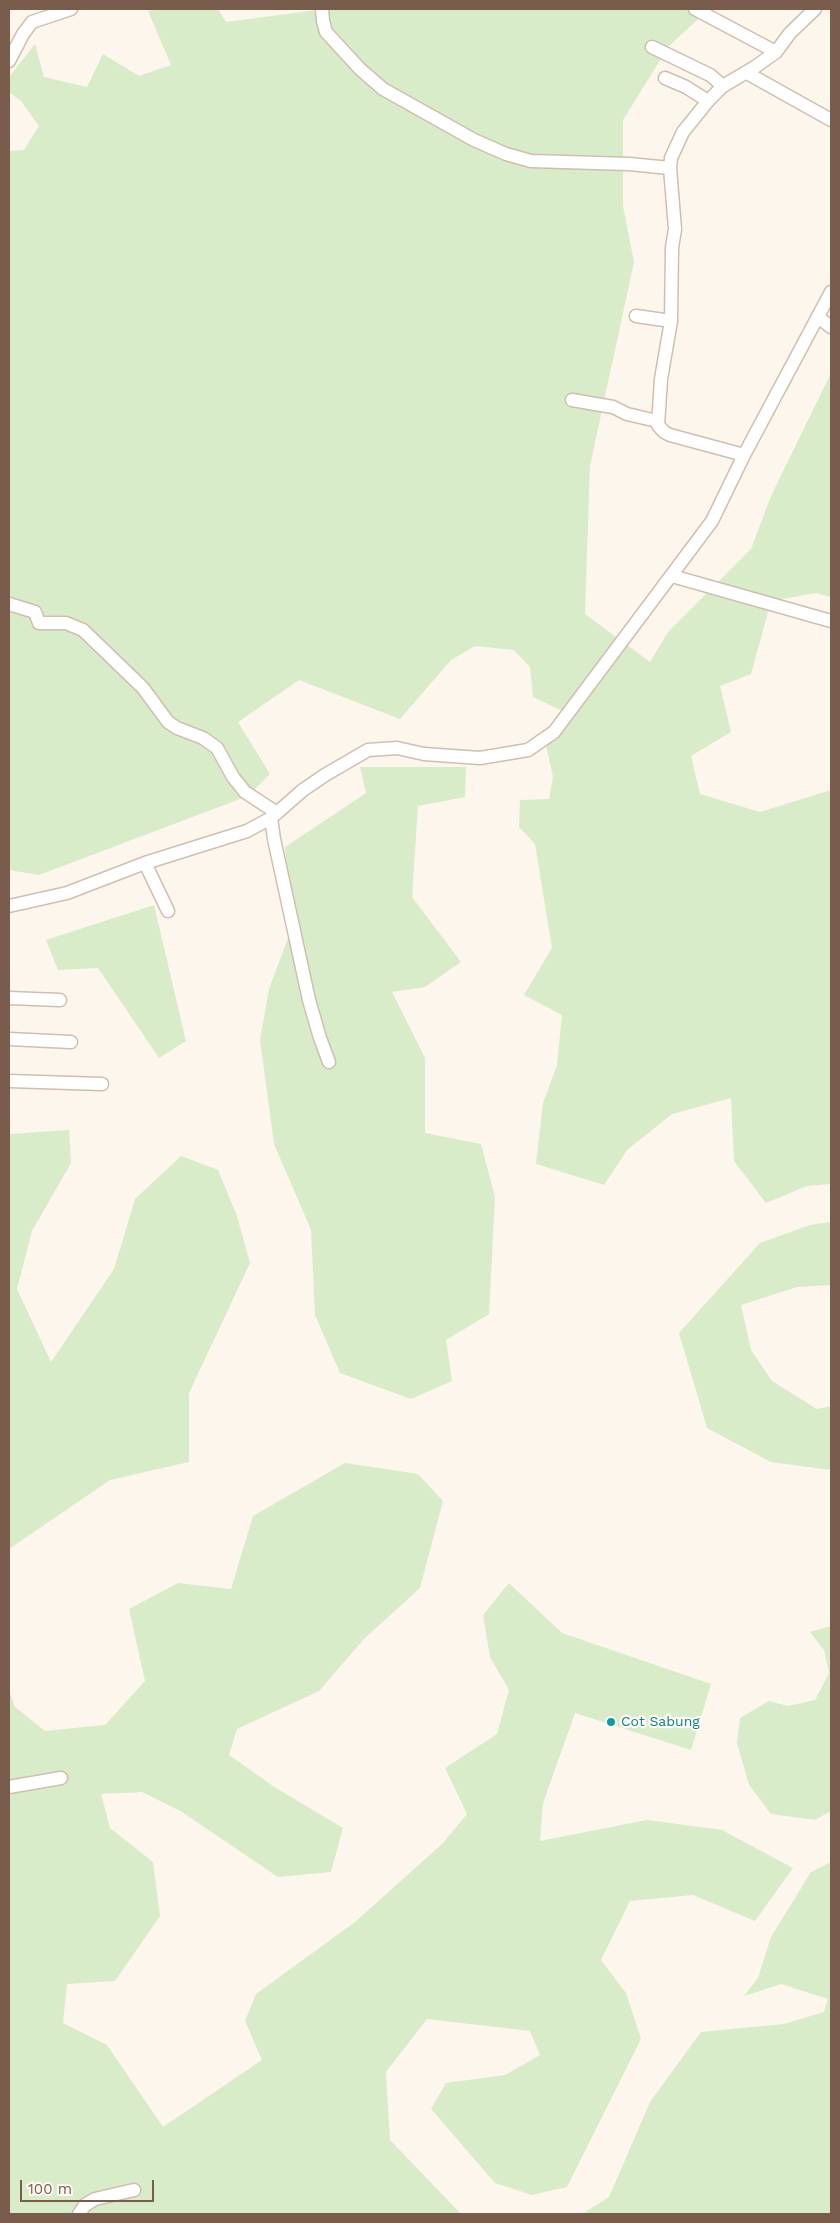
<!DOCTYPE html>
<style>
body{margin:0}
#map{position:relative;width:840px;height:2223px;overflow:hidden;background:#fdf6ec;font-family:"Work Sans",sans-serif}
canvas{display:block}
.frame{position:absolute;inset:0;border:10px solid #7a5c4d;pointer-events:none}
.scale{position:absolute;left:20px;top:2180px;width:134px;height:22px;box-sizing:border-box;border:2px solid #7a5c4d;border-top:0;padding-left:6px;font-size:15px;line-height:18px;white-space:nowrap;color:#7a5c4d;-webkit-text-stroke:4px #fffaf3;paint-order:stroke}
</style>
<div id="map">
<canvas width="840" height="2223"></canvas>
<div class="frame"></div>
<div class="scale">100 m</div>
</div>
<script>
const context = document.querySelector('canvas').getContext('2d');
context.lineJoin = 'round';
function fill(path, color) {
  context.fillStyle = color;
  context.fill(path, 'evenodd');
}
function shape(rows) {
  const path = new Path2D();
  for (const r of rows) {
    path.moveTo(r[0], r[1]);
    for (let i = 2; i < r.length; i += 2) path.lineTo(r[i], r[i + 1]);
  }
  return path;
}
function strokePath(path, color, width, dash) {
  context.strokeStyle = color;
  context.lineWidth = width;
  context.lineCap = dash ? 'butt' : 'round';
  context.setLineDash(dash || []);
  context.stroke(path);
}
function label(font, color, halo, rows, align = 'center') {
  context.font = font + ' "Work Sans",sans-serif';
  context.lineWidth = 4.5;
  context.setLineDash([]);
  context.textBaseline = 'middle';
  context.strokeStyle = halo;
  context.fillStyle = color;
  for (const [text, x, y, turn = 0] of rows) {
    context.save();
    context.translate(x, y);
    context.rotate((+turn || 0) * Math.PI / 180);
    context.textAlign = isNaN(turn) ? turn : align;
    if (halo) context.strokeText(text, 0, 0);
    context.fillText(text, 0, 0);
    context.restore();
  }
}
fill(shape([
 [158,9,218,9,226,22,324,9,709,9,669,46,623,120,623,206,634,262,590,466,585,614,650,662,668,632,751,549,771,496,831,373,831,597,816,593,771,601,751,674,720,686,731,732,691,756,700,794,760,812,831,790,831,1184,807,1186,766,1203,734,1161,731,1098,672,1114,627,1150,604,1185,536,1164,543,1103,557,1065,562,1015,524,995,552,948,535,844,519,827,520,800,549,799,553,777,545,740,569,714,533,697,530,667,514,650,475,646,451,660,400,719,299,680,238,722,270,774,248,796,39,875,9,870,9,151,24,150,39,126,21,101,9,92,9,77,35,44,44,77,87,87,103,54,139,76,171,65,148,11],
 [360,767,466,767,465,797,418,806,412,897,461,962,425,987,392,992,425,1058,425,1133,481,1144,495,1197,489,1314,446,1340,452,1381,411,1399,340,1373,315,1315,311,1230,274,1144,260,1040,269,989,291,930,285,847,366,793],
 [154,905,186,1041,159,1058,98,968,58,970,46,940],
 [69,1130,71,1163,32,1231,17,1289,51,1362,114,1269,135,1199,181,1156,218,1170,237,1216,250,1263,189,1393,189,1462,110,1480,9,1549,9,1134],
 [831,1222,831,1285,797,1287,741,1305,751,1350,772,1381,817,1409,831,1406,831,1470,771,1462,707,1428,679,1333,760,1243,810,1225],
 [345,1463,418,1474,443,1501,420,1588,364,1639,319,1691,237,1729,229,1755,276,1788,343,1828,331,1872,278,1877,182,1812,142,1792,101,1794,110,1828,153,1862,160,1916,115,1981,67,1984,63,2023,107,2045,163,2127,262,2060,245,2021,256,1994,355,1922,443,1843,467,1814,445,1768,497,1734,509,1690,490,1657,483,1615,509,1583,562,1633,711,1684,691,1750,575,1713,543,1803,540,1841,647,1820,722,1830,793,1868,755,1921,693,1895,630,1901,601,1960,626,1993,641,2039,567,2187,532,2195,495,2183,431,2109,446,2083,505,2075,540,2055,530,2031,427,2019,386,2072,390,2140,461,2214,9,2214,9,1690,15,1707,45,1731,105,1725,145,1681,129,1609,178,1583,231,1589,253,1516],
 [831,1626,831,1811,815,1820,771,1814,749,1785,737,1743,740,1718,769,1701,788,1706,815,1700,829,1673,824,1650,810,1632],
 [831,1862,831,2214,582,2214,609,2197,650,2102,701,2032,784,2024,824,2012,828,1999,781,1984,744,1996,758,1978,771,1937,811,1872]
]), '#d8ecc9');
const minor = shape([
 [322,9,323,21,326,32,360,69,383,89,474,140,506,154,531,161,629,164,670,168],
 [695,9,776,52],
 [652,47,710,75,723,86],
 [9,61,23,34,32,22,71,9],
 [747,73,831,120],
 [665,78,686,87,708,101],
 [636,316,671,321],
 [818,317,831,327],
 [572,400,613,407,627,414,657,421],
 [744,455,670,435,664,432,658,425,661,379,671,321,672,248,675,229,670,168,671,158,683,132,708,101,723,86,755,67,776,52,790,33,815,9],
 [672,576,831,621],
 [9,604,35,612,39,623,66,623,83,630,143,688,168,722,177,728,203,738,217,748,233,777,245,792,277,813],
 [271,818,274,839,309,1000,320,1038,329,1062],
 [145,863,168,911],
 [9,906,67,893,145,863,247,831,271,818,303,790,325,775,368,750,397,748,424,754,480,758,528,750,554,732,712,521,744,455,831,292],
 [9,998,60,1000],
 [9,1039,71,1042],
 [9,1081,102,1084],
 [9,1787,61,1778],
 [79,2214,85,2205,95,2199,134,2190]
]);
strokePath(minor, '#d1beb0', 15);
strokePath(minor, '#fff', 12);
for (const [x, y, r, color] of [
 [611,1722,5,"#0f9aa8"]
]) {
  const dot = new Path2D();
  dot.arc(x, y, r, 0, 2 * Math.PI);
  context.fillStyle = color;
  context.fill(dot);
  strokePath(dot, '#fffaf3', 2);
}
label('14px', '#0d838f', '#fffaf3', [
 ["Cot Sabung",621,1722]
], 'left');
</script>
